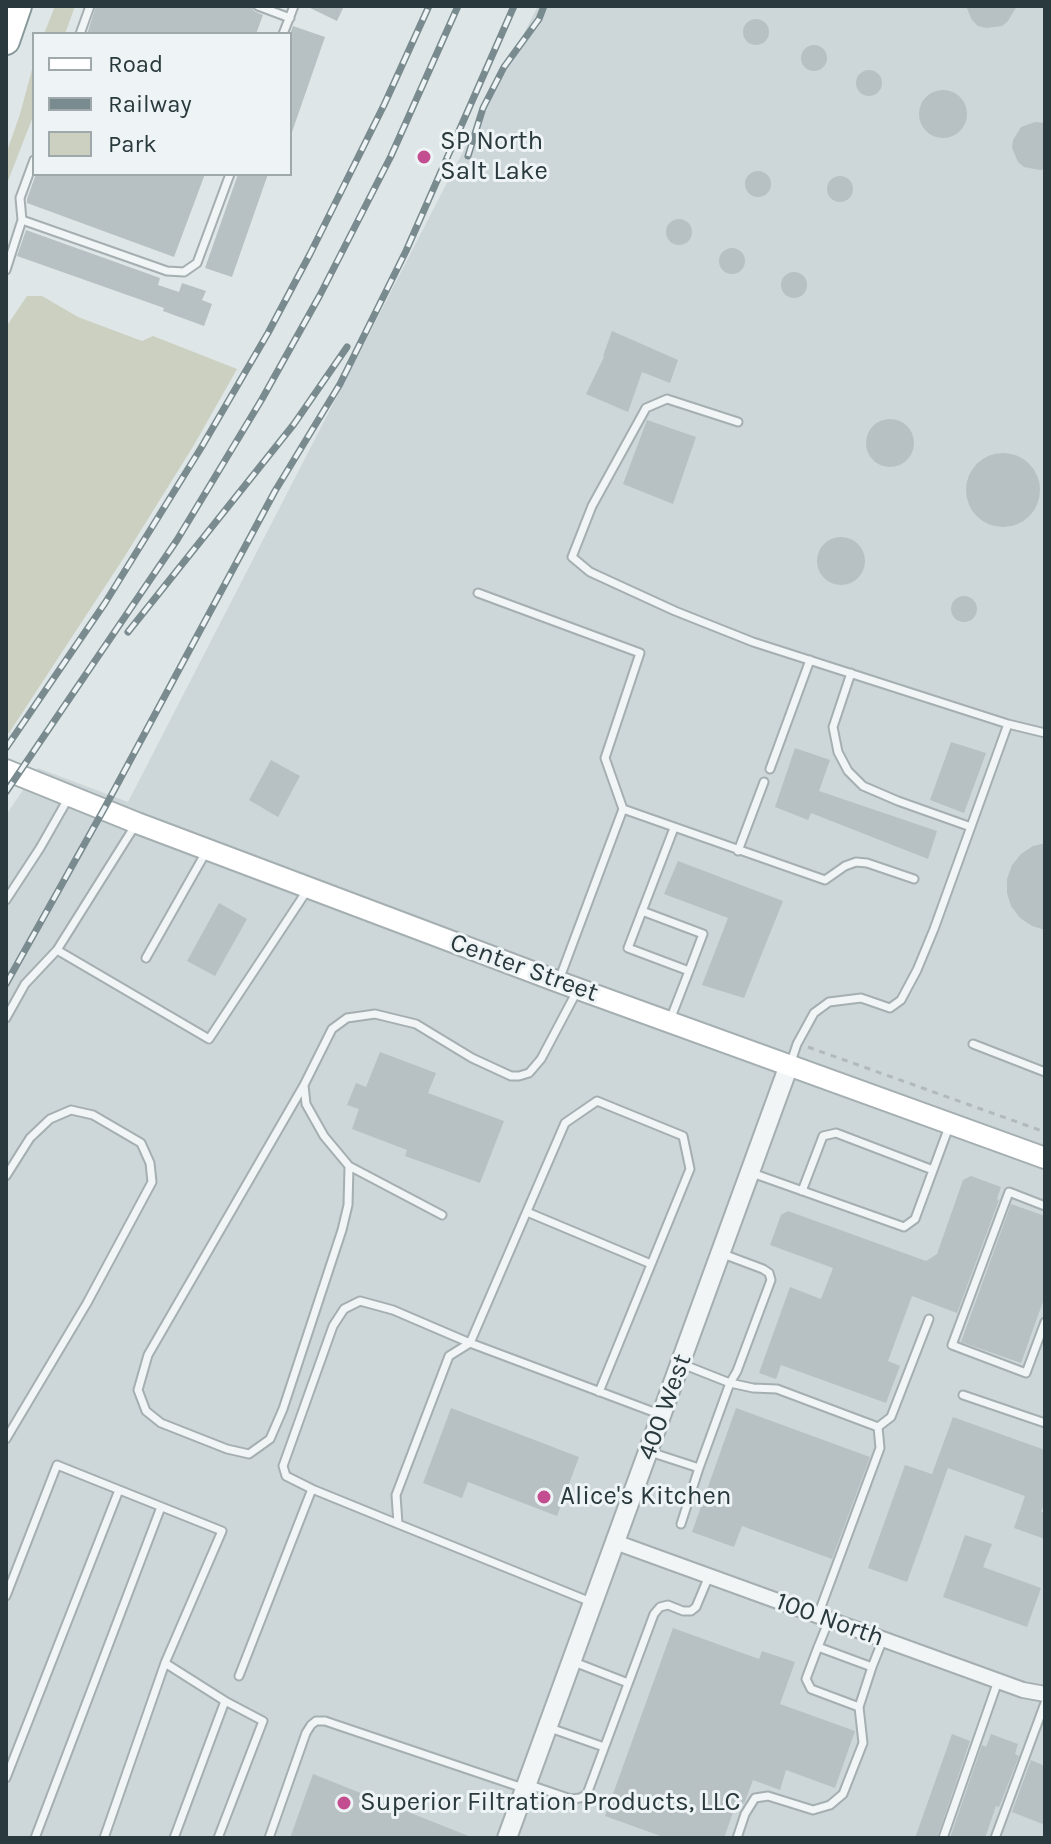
<!DOCTYPE html>
<style>
body{margin:0}
#map{position:relative;width:1051px;height:1844px;overflow:hidden;background:#dfe6e7;font-family:Karla,sans-serif}
canvas{display:block}
.frame{position:absolute;inset:0;border:8px solid #29393d;pointer-events:none}
.legend{position:absolute;left:32px;top:32px;width:260px;height:144px;box-sizing:border-box;background:#eef4f5;border:2px solid #9fa9ab;margin:0;padding:10px 14px;list-style:none;font-size:24px;color:#29393d}
.legend li{display:flex;align-items:center;gap:16px;height:40px}
.legend b{width:40px;border:2px solid #9fa9ab}
</style>
<div id="map">
<canvas width="1051" height="1844"></canvas>
<div class="frame"></div>
<ul class="legend">
<li><b style="height:10px;background:#fff"></b>Road</li>
<li><b style="height:10px;background:#7a8b8f"></b>Railway</li>
<li><b style="height:22px;background:#cbd0c1"></b>Park</li>
</ul>
</div>
<script>
const context = document.querySelector('canvas').getContext('2d');
context.lineJoin = 'round';
function fill(path, color) {
  context.fillStyle = color;
  context.fill(path, 'evenodd');
}
function shape(rows) {
  const path = new Path2D();
  for (const r of rows) {
    if (r.length === 3) {
      path.moveTo(r[0] + r[2], r[1]);
      path.arc(r[0], r[1], r[2], 0, 2 * Math.PI);
      continue;
    }
    path.moveTo(r[0], r[1]);
    for (let i = 2; i < r.length; i += 2) path.lineTo(r[i], r[i + 1]);
  }
  return path;
}
function strokePath(path, color, width, dash) {
  context.strokeStyle = color;
  context.lineWidth = width;
  context.lineCap = dash ? 'butt' : 'round';
  context.setLineDash(dash || []);
  context.stroke(path);
}
function label(font, color, halo, rows, align = 'center') {
  context.font = font + ' Karla,sans-serif';
  context.lineWidth = 6;
  context.setLineDash([]);
  context.textBaseline = 'middle';
  context.strokeStyle = halo;
  context.fillStyle = color;
  for (const [text, x, y, turn = 0] of rows) {
    context.save();
    context.translate(x, y);
    context.rotate((+turn || 0) * Math.PI / 180);
    context.textAlign = isNaN(turn) ? turn : align;
    if (halo) context.strokeText(text, 0, 0);
    context.fillText(text, 0, 0);
    context.restore();
  }
}
fill(shape([
 [538,6,1045,6,1045,1838,6,1838,6,815,38,768,128,802]
]), '#cdd6d9');
fill(shape([
 [55,6,75,6,65,34,44,34],
 [34,62,34,114,6,186,6,154,20,114],
 [27,296,42,296,78,317,142,341,153,336,237,369,194,445,123,559,9,733,6,732,6,327]
]), '#cbd0c1');
fill(shape([
 [96,6,252,6,254,11,263,15,256,34,87,34],
 [306,6,344,6,337,21],
 [966,6,1017,6,1008,21,1002,26,986,28,978,26,972,20],
 [756,32,13],
 [293,26,325,37,292,132,290,131,290,34],
 [814,58,13],
 [869,83,13],
 [943,114,24],
 [1035,122,1045,123,1045,169,1040,170,1024,167,1018,162,1012,148,1013,140,1021,127],
 [758,184,13],
 [36,174,205,174,174,257,27,203,27,199],
 [238,174,268,174,232,277,205,268],
 [840,189,13],
 [679,232,13],
 [26,230,160,278,158,285,179,292,182,283,206,291,202,300,212,304,204,326,163,311,164,308,17,256],
 [732,261,13],
 [794,285,13],
 [612,331,678,360,670,383,642,372,628,412,586,394,604,357,603,356],
 [890,443,24],
 [647,420,696,437,673,504,623,484],
 [1003,490,37],
 [841,561,24],
 [964,609,13],
 [951,742,986,753,964,813,930,800],
 [795,748,830,760,819,791,937,831,928,859,811,813,808,820,775,807],
 [271,760,300,776,278,817,249,800],
 [1045,843,1045,930,1032,926,1020,918,1011,906,1007,893,1007,879,1012,865,1021,854,1033,846],
 [678,861,783,901,744,998,702,985,728,918,664,894],
 [219,903,247,919,215,976,187,961],
 [380,1052,436,1073,428,1093,504,1121,480,1183,405,1156,407,1150,352,1129,359,1109,347,1105,356,1083,366,1087],
 [971,1176,1001,1187,997,1199,999,1200,957,1313,912,1296,888,1361,900,1366,886,1403,781,1365,776,1379,759,1373,790,1287,821,1299,833,1268,770,1245,781,1215,788,1211,926,1261,937,1254,963,1180],
 [1011,1204,1045,1216,1045,1296,1021,1363,961,1342],
 [451,1408,579,1457,557,1516,468,1482,462,1498,423,1483],
 [736,1408,870,1457,832,1559,742,1526,734,1547,692,1532],
 [953,1417,1045,1450,1045,1502,1041,1512,1045,1513,1045,1539,1014,1528,1025,1496,948,1468,907,1582,868,1568,905,1465,932,1474],
 [965,1535,992,1544,983,1567,1041,1588,1027,1627,943,1597],
 [673,1628,759,1659,762,1651,795,1662,780,1704,855,1731,835,1788,786,1770,780,1790,753,1780,744,1804,737,1801,724,1838,666,1838,605,1816],
 [952,1734,970,1741,937,1838,915,1838],
 [991,1734,1018,1744,1015,1754,1019,1756,999,1807,996,1806,985,1838,950,1838,982,1745,986,1747],
 [1031,1760,1045,1766,1045,1825,1012,1812],
 [313,1774,471,1837,471,1838,290,1838]
]), '#b7c1c3');
const service = shape([
 [258,6,290,18],
 [80,34,90,6],
 [283,34,294,6],
 [22,220,167,271,184,272,197,263,230,174],
 [6,270,22,220,20,198,34,160],
 [738,422,667,399,646,408,592,506,572,557,590,572,675,611,753,642,1008,724,1045,733],
 [478,593,640,653,605,758,623,809],
 [851,673,833,727,838,752,848,771,863,786,898,801,971,827],
 [770,769,810,660],
 [136,824,57,950,209,1039,308,889],
 [738,851,764,782],
 [6,900,40,848,69,797],
 [642,911,703,934,689,971],
 [146,958,206,852],
 [559,980,623,809,825,880,845,866,856,862,867,863,914,879],
 [6,1018,25,984,57,950],
 [670,1020,689,971,628,948,674,828],
 [973,1044,1045,1072],
 [791,1062,797,1044,814,1013,829,1002,861,998,890,1008,901,1000,917,970,934,929,1008,724],
 [304,1085,148,1355,138,1390,146,1411,161,1423,227,1449,249,1454,270,1439,283,1409,342,1230,348,1205,349,1166],
 [752,1173,904,1227,915,1219,950,1124],
 [6,1176,30,1138,50,1119,71,1110,93,1115,141,1143,150,1163,152,1182,87,1303,6,1439],
 [802,1191,823,1136,836,1133,933,1170],
 [1045,1206,1009,1192,952,1345,1026,1373,1045,1322],
 [527,1212,651,1264],
 [442,1215,349,1166,324,1136,306,1104,304,1085,332,1029,347,1018,375,1014,416,1024,472,1058,511,1076,519,1076,529,1073,541,1059,577,991],
 [682,1364,730,1383,737,1371,771,1280,769,1273,763,1269,723,1254],
 [963,1395,1045,1423],
 [878,1427,891,1417,929,1319],
 [650,1452,699,1468,681,1524],
 [699,1468,730,1383,753,1388,777,1389,878,1427,880,1448,818,1615],
 [312,1489,286,1476,283,1466,333,1326,344,1309,360,1301,393,1310,470,1343,659,1414],
 [6,1596,57,1465,222,1531,165,1663],
 [591,1602,398,1524,396,1495,449,1356,470,1343,565,1123,597,1101,683,1136,690,1169,599,1392],
 [829,1620,818,1647,872,1667,883,1639],
 [818,1647,806,1679,811,1689,859,1707],
 [574,1662,628,1683],
 [239,1676,312,1489,398,1524],
 [550,1728,604,1747],
 [6,1778,119,1490],
 [527,1784,571,1799,580,1798,587,1794,654,1614,660,1607,668,1605,683,1611,691,1611,696,1607,709,1576],
 [35,1838,161,1507],
 [104,1838,165,1663,225,1701,263,1721,218,1838],
 [174,1838,225,1701],
 [269,1838,306,1733,311,1725,316,1721,325,1721,523,1788],
 [737,1838,745,1814,755,1798,768,1796,813,1810,830,1805,843,1794,863,1743,859,1707,872,1667],
 [943,1838,998,1681],
 [995,1838,1045,1703]
]);
const minor = shape([
 [615,1542,1023,1690,1045,1694]
]);
const tertiary = shape([
 [507,1838,789,1065]
]);
const secondary = shape([
 [6,770,137,823,559,982,1045,1158]
]);
const motorway = shape([
 [6,41,18,6]
]);
strokePath(service, '#a5afb1', 11);
strokePath(minor, '#a5afb1', 18);
strokePath(tertiary, '#a5afb1', 22);
strokePath(secondary, '#a5afb1', 24);
strokePath(motorway, '#88999c', 30);
strokePath(shape([
 [808,1047,1045,1132]
]), '#b1b9bb', 3, [6, 6]);
strokePath(service, '#f1f5f6', 7);
strokePath(minor, '#f1f5f6', 14);
strokePath(tertiary, '#f1f5f6', 18);
strokePath(secondary, '#fff', 20);
strokePath(motorway, '#fff', 26);
const rail = shape([
 [468,156,483,108,504,67,539,19,544,6],
 [128,632,294,424,347,347],
 [6,748,105,603,201,448,268,333,310,254,384,105,429,6],
 [6,792,177,540,262,399,320,295,391,156,458,6],
 [6,984,104,809,275,491,340,384,406,251,514,6]
]);
strokePath(rail, '#7a8b8f', 7);
strokePath(rail, '#eef4f5', 4, [12]);
for (const [x, y, r, color] of [
 [424,157,8,"#c34d91"],
 [544,1497,8,"#c34d91"],
 [344,1803,8,"#c34d91"]
]) {
  const dot = new Path2D();
  dot.arc(x, y, r, 0, 2 * Math.PI);
  context.fillStyle = color;
  context.fill(dot);
  strokePath(dot, '#eef4f5', 3);
}
label('26px', '#29393d', '#eef4f5', [
 ["SP North",440,142],
 ["Salt Lake",440,172],
 ["Alice's Kitchen",560,1497],
 ["Superior Filtration Products, LLC",360,1803]
], 'left');
label('26px', '#29393d', '#eef4f5', [
 ["Center Street",524,968,20],
 ["400 West",665,1407,-70],
 ["100 North",830,1620,20]
]);
</script>
